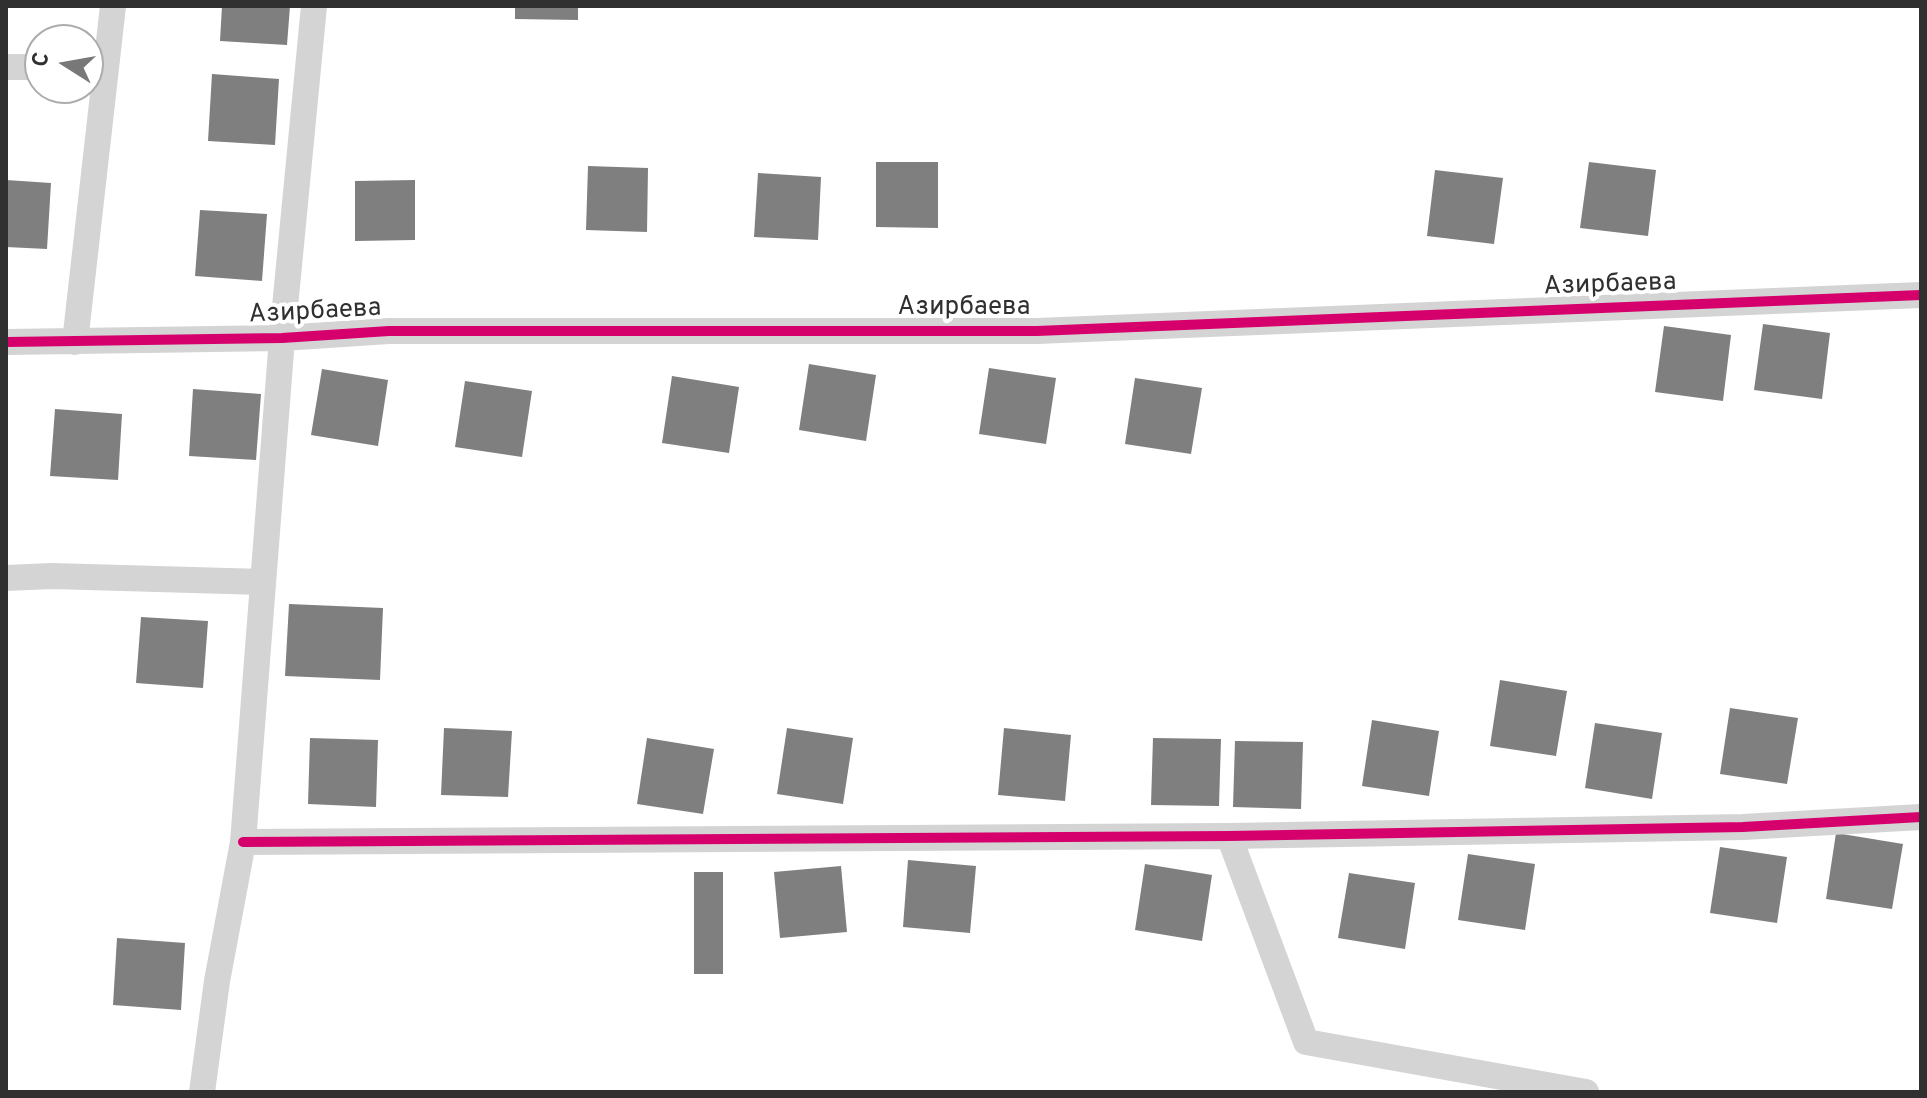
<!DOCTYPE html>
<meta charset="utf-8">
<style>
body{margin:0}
#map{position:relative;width:1927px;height:1098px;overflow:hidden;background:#fff;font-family:Overpass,sans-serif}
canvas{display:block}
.frame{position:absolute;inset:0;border:8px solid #303030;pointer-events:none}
.north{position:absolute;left:24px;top:24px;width:80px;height:80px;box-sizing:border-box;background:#fff;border:2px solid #acacac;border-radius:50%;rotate:281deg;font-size:22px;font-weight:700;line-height:32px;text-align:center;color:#303030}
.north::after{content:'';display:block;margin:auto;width:28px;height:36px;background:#787878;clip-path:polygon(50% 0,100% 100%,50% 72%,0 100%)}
</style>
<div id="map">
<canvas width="1927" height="1098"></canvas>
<div class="frame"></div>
<div class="north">С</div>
</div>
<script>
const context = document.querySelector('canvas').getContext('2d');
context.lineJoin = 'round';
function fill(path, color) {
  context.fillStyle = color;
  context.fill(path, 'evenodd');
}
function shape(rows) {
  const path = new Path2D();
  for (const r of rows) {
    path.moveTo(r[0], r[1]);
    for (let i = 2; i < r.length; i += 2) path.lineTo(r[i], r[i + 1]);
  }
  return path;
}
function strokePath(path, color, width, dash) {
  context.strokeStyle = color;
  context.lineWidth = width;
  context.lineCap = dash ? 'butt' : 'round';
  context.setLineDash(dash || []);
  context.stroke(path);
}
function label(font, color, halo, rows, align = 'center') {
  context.font = font + ' Overpass,sans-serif';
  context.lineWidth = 8;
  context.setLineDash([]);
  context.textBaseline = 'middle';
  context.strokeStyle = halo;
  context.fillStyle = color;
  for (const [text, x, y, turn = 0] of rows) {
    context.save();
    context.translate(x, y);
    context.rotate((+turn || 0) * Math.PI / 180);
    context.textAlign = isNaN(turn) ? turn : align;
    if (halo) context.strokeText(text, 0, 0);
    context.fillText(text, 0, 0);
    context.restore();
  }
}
fill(shape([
 [222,6,290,6,287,45,220,41],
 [515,6,578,6,578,20,515,19],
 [212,74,279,79,275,145,208,141],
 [876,162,938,162,938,228,876,227],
 [1589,162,1656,170,1648,236,1580,228],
 [588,166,648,168,647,232,586,230],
 [1435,170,1503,178,1494,244,1427,236],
 [758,173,821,177,818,240,754,237],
 [6,180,51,183,47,249,6,247],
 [415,180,415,240,355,241,355,181],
 [200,210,267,214,262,281,195,276],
 [1763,324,1830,333,1822,399,1754,390],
 [1664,326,1731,335,1723,401,1655,392],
 [809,364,876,375,866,441,799,430],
 [989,368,1056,378,1046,444,979,434],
 [322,369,388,380,378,446,311,435],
 [672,376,739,387,729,453,662,443],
 [1135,378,1202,388,1191,454,1125,444],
 [465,381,532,391,522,457,455,447],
 [193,389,261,394,256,460,189,456],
 [55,409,122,414,118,480,50,476],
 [289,604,383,608,380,680,285,676],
 [141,617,208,621,203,688,136,683],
 [1500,680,1567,691,1556,756,1490,746],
 [1730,708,1798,718,1787,784,1720,774],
 [1372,720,1439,731,1429,796,1362,786],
 [1595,723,1662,733,1652,799,1585,788],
 [444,728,512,731,508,797,441,795],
 [787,728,853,738,843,804,777,794],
 [1004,728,1071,735,1065,801,998,795],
 [310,738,378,740,376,807,308,804],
 [647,738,714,749,703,814,637,804],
 [1153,738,1221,739,1219,806,1151,805],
 [1235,741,1303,742,1301,809,1233,807],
 [1836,833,1903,844,1892,909,1826,899],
 [1720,847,1787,857,1777,923,1710,913],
 [1468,854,1535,864,1525,930,1458,920],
 [908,860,976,866,970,933,903,927],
 [1145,864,1212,875,1202,941,1135,930],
 [841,866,847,932,780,938,774,872],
 [694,872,723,872,723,974,694,974],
 [1349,873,1415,883,1405,949,1338,938],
 [117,938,185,943,181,1010,113,1005]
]), '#7f7f7f');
strokePath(shape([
 [6,67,40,67],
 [6,342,282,338,389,331,1037,331,1921,295],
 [75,342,113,6],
 [6,578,52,576,263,582],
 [1229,836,1306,1042,1586,1092],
 [243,842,1229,836,1743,827,1921,817],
 [202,1092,217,981,243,842,282,338,314,6]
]), '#d4d4d4', 26);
strokePath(shape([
 [6,342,282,338,389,331,1037,331,1921,295],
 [243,842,1229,836,1743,827,1921,817]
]), '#d6006c', 10);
label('26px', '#303030', '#fff', [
 ["Азирбаева",1610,286,-2],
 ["Азирбаева",964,309],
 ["Азирбаева",315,313,-3]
]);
</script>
